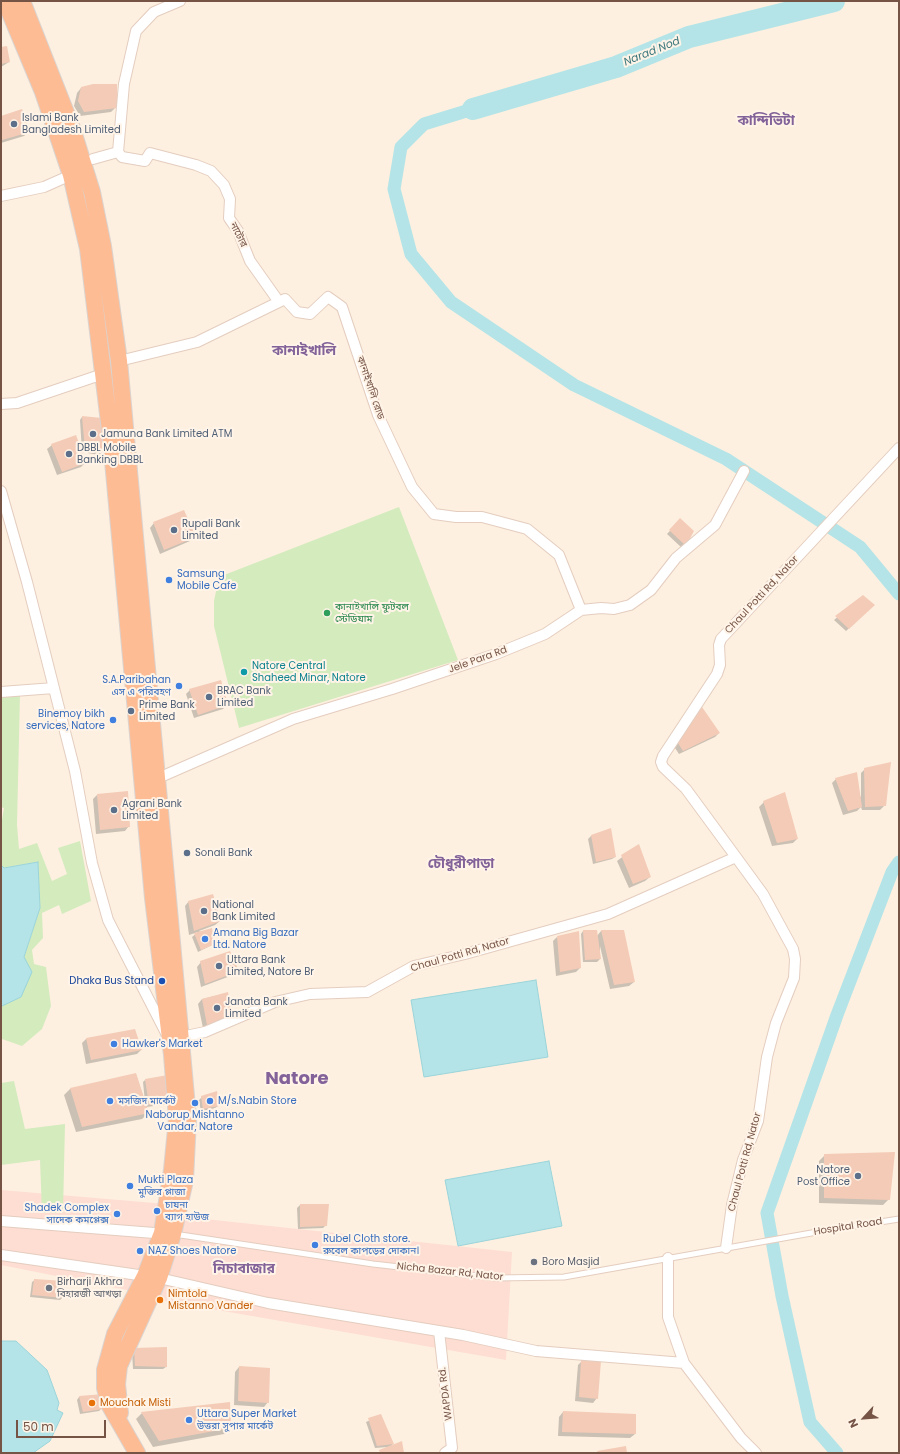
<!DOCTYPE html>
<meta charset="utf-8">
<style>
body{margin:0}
#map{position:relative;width:900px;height:1454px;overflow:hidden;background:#fdf0e0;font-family:Poppins,sans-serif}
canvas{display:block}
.frame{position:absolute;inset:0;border:2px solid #755446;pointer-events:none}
.north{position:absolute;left:844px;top:1398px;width:40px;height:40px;-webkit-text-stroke:3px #fff4e7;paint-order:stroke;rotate:244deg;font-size:11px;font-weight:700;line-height:16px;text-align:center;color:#755446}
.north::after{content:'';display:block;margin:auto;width:14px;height:18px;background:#755446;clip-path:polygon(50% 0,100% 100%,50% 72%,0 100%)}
.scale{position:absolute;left:16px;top:1420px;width:90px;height:18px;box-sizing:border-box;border:2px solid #755446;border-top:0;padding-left:5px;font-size:12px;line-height:14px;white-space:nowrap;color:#755446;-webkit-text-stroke:3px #fff4e7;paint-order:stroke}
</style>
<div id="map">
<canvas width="900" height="1454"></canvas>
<div class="frame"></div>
<div class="north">N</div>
<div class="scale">50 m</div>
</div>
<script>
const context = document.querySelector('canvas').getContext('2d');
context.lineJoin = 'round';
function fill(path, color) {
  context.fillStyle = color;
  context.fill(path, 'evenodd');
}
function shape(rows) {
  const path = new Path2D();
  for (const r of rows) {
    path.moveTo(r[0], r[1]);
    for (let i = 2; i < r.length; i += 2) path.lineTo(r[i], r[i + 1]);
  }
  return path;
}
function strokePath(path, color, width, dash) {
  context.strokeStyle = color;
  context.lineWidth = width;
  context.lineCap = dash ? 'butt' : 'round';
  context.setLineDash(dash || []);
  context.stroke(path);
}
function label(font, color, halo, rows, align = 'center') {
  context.font = font + ' Poppins,"Noto Sans Bengali",sans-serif';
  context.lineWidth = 4;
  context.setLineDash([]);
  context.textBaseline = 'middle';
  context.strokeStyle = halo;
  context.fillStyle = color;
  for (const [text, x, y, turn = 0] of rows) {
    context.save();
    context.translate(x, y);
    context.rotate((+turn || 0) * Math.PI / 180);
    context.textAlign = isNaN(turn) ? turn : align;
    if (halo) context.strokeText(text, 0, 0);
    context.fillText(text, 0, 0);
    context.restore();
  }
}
fill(shape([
 [1,1190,166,1204,137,1292,1,1265],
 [177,1216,512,1252,506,1360,148,1298]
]), '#feddd3');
fill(shape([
 [399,507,458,660,239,728,214,626,214,601,219,577],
 [20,694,17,825,19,849,37,843,52,881,67,874,58,848,80,841,91,901,62,914,59,905,42,913,43,938,32,950,34,964,46,967,51,1006,42,1029,22,1046,2,1039,1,1037,1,1005,3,1006,24,957,40,908,38,862,3,868,1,865,1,826,4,808,1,807,1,696],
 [14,1081,25,1129,65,1124,63,1213,42,1213,40,1160,1,1165,1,1083]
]), '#d4ebbe');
const water = shape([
 [38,862,40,908,24,957,32,972,21,997,2,1006,1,1005,1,865,4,868,38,862],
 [536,980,548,1057,424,1077,411,1000,536,980],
 [549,1161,562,1226,458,1246,445,1180,549,1161],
 [1,1341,16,1341,47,1370,59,1403,57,1410,63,1413,50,1441,33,1453,1,1453,1,1341]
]);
fill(water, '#b4e4e7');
strokePath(water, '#9ad4da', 1);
fill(shape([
 [1,48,9,62,1,67],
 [81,88,116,107,111,112,80,116,74,106,77,93],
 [22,110,29,132,24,136,1,143,1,117],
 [82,417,101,419,102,452,99,455,82,452,80,420],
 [52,445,85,463,81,467,57,475,47,449],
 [680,520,693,532,682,548,667,534],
 [154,523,194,537,190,541,160,554,150,528],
 [863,596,874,605,846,631,834,620],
 [190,690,227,705,223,709,194,718,186,694],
 [698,712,719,733,715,737,679,754,673,745],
 [865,769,885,805,880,810,862,810,861,807,857,811,843,815,832,783,836,779,861,797,861,773],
 [97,795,129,826,125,831,96,834,93,799],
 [764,802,797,839,793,843,772,846,759,807],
 [610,830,615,857,612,859,593,864,588,839,591,836],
 [638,845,650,877,645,881,629,888,617,861],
 [189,901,220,921,215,925,199,931,214,944,198,952,192,937,198,932,189,935,185,906],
 [583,931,597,936,601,931,623,931,634,982,629,986,610,989,600,946,600,959,597,962,583,962,581,934],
 [557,937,580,968,576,972,556,976,553,941],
 [201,962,238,971,233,975,201,987,197,967],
 [227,993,231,1018,203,1028,198,1004,202,999],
 [86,1039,141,1050,137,1054,86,1064,82,1043],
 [136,1074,145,1102,143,1082,145,1080,169,1104,146,1107,148,1113,142,1119,76,1132,64,1095,70,1089],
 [202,1097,218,1106,215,1108,201,1112,199,1100],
 [825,1155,889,1199,883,1205,819,1203,819,1161],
 [300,1205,327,1205,326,1225,323,1228,298,1229,297,1208],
 [35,1280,63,1297,60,1300,30,1297,32,1282],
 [166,1348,166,1367,163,1369,133,1369,132,1352],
 [582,1361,597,1398,593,1403,575,1401,578,1365],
 [239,1367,268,1402,264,1407,234,1405,235,1372],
 [102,1395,102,1408,99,1411,80,1414,77,1400,79,1397],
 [229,1404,230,1428,224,1434,153,1447,136,1419,142,1413],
 [563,1412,635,1415,635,1434,630,1438,558,1436,559,1417],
 [381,1415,393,1446,403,1453,378,1453,388,1447,375,1448,366,1422]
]), '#0003');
strokePath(shape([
 [473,109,424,124,401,147,394,189,411,254,451,302,574,385,726,459,860,547,899,594],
 [837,1453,810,1422,782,1296,767,1213,837,1015,892,872,899,862]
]), '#b4e4e7', 13);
strokePath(shape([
 [473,109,616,67,689,37,834,1]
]), '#b4e4e7', 22);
fill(shape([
 [7,46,10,62,1,64,1,47],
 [93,84,117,84,117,108,84,112,78,101,81,87],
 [22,109,30,132,2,140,1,116],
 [82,416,102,418,103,452,85,450],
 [76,435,86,463,62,472,51,444],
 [184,510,196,537,164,550,153,522],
 [680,518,694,531,686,546,669,530],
 [863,595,875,605,849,629,835,616],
 [221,680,228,705,198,715,189,689],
 [702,707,720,733,683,751,676,740],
 [891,762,886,806,865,807,864,768],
 [857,772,862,807,848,811,835,778],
 [128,791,130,827,100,830,97,794],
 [785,792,798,839,777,843,763,801],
 [611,828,616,857,596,862,591,835],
 [639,844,651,877,633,884,621,855],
 [213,894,221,921,194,931,188,901],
 [212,928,215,944,201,950,194,933],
 [583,930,597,930,601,959,585,960],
 [601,930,624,930,635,982,614,985],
 [579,931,581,968,560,972,557,936],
 [230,951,239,971,205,984,200,961],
 [228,992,232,1018,207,1025,202,999],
 [135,1029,142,1050,91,1060,86,1038],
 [136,1073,149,1113,82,1127,70,1088],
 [168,1075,173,1102,149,1105,145,1079],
 [217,1091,219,1106,203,1109,201,1096],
 [895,1152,890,1200,824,1198,824,1154],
 [300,1204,329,1204,327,1226,300,1227],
 [34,1279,65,1281,64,1298,32,1295],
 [167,1347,167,1367,135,1366,134,1348],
 [581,1360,601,1361,598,1399,579,1397],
 [239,1366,270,1368,269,1403,238,1401],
 [104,1394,103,1409,83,1412,79,1396],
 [230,1402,231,1428,159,1441,141,1412],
 [563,1411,636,1414,636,1434,562,1432],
 [381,1414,394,1444,377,1446,368,1418],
 [402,1441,404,1453,380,1453,379,1450],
 [626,1446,627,1453,598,1453,597,1451]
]), '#f4cbb7');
const service = shape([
 [174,1234,373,1264,496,1278,564,1277,817,1232,899,1219]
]);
const minor = shape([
 [118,152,122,157,145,161,150,153,196,165,211,171,224,185,230,199,229,218,238,231,250,261,279,302],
 [93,159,118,152,124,84,136,31,154,12,180,1],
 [1,196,44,187,71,175],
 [119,361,197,342,285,299,297,312,310,314,328,297,342,307,378,415,412,487,434,514,456,517,482,517,527,529,559,555,581,610],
 [1,404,17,403,103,374],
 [1,491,27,582,75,771,92,863,108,920,166,1033],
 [1,692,54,688],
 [156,779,293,719,392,689,496,654,545,634,581,610,601,608,614,609,630,605,651,590,676,558,715,525,744,471],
 [181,1037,205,1032,275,1002,310,994,367,992,414,966,465,954,608,914,736,857,686,789,663,767,661,762,663,756,717,674,720,665,719,645,721,639,899,448],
 [1,1221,167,1234],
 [726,1248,732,1205,743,1160,758,1121,767,1057,776,1023,794,978,795,959,793,949,763,894,736,857],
 [1,1255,159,1278,268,1303,463,1335,536,1351,684,1363],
 [668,1258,668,1317,684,1363,741,1438,756,1453],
 [439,1331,452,1448,445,1453]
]);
const trunk = shape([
 [5,1,43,92,71,175,88,249,111,439,153,898,172,1055,177,1119,172,1170,162,1233,145,1276,115,1334,105,1370,105,1388,110,1406,137,1453],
 [22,1,72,128,92,192,103,246,119,361,188,1118,185,1180,173,1234,159,1278,119,1366,117,1384,120,1413]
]);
strokePath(service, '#e4cdbf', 7);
strokePath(minor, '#e4cdbf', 12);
strokePath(trunk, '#dbd3cf', 18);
strokePath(service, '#fff', 5);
strokePath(minor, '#fff', 10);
strokePath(trunk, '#fdbc94', 16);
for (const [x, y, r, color] of [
 [14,124,4,"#5c6f8a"],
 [93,434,4,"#5c6f8a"],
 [69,454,4,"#5c6f8a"],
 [174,530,4,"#5c6f8a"],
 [169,580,4,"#3f7fe0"],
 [327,613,4,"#2e9e5b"],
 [244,672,4,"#0f9aa8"],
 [179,686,4,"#3f7fe0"],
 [209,697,4,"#5c6f8a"],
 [131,711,4,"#5c6f8a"],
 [113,720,4,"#3f7fe0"],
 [114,810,4,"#5c6f8a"],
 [187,853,4,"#5c6f8a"],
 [204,911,4,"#5c6f8a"],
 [205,939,4,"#3f7fe0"],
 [219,966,4,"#5c6f8a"],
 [162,981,4,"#1a4fb4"],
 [217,1008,4,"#5c6f8a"],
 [114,1044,4,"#3f7fe0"],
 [110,1101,4,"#3f7fe0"],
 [210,1101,4,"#3f7fe0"],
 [195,1103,4,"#3f7fe0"],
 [858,1176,4,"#5c6f8a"],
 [130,1186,4,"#3f7fe0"],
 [157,1211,4,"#3f7fe0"],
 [117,1214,4,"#3f7fe0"],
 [315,1245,4,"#3f7fe0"],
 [140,1251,4,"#3f7fe0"],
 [534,1262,4,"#6b7280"],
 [49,1288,4,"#6b7280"],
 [160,1300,4,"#e8710a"],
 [92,1403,4,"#e8710a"],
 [189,1420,4,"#3f7fe0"]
]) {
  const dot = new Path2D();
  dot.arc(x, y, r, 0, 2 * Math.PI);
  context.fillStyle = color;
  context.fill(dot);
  strokePath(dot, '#fff4e7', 1.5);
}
label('10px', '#4e5e75', '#fff4e7', [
 ["Islami Bank",22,118],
 ["Bangladesh Limited",22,130],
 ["Jamuna Bank Limited ATM",101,434],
 ["DBBL Mobile",77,448],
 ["Banking DBBL",77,460],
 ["Rupali Bank",182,524],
 ["Limited",182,536],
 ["BRAC Bank",217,691],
 ["Limited",217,703],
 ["Prime Bank",139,705],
 ["Limited",139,717],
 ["Agrani Bank",122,804],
 ["Limited",122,816],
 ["Sonali Bank",195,853],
 ["National",212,905],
 ["Bank Limited",212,917],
 ["Uttara Bank",227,960],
 ["Limited, Natore Br",227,972],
 ["Janata Bank",225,1002],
 ["Limited",225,1014],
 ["Natore",850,1170,"right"],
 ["Post Office",850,1182,"right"]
], 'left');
label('10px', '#755446', '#fff4e7', [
 ["নাটোর",238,235,63],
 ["কানাইখালি রোড",370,388,71],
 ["Chaul Potti Rd, Nator",762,595,-47],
 ["Jele Para Rd",478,660,-20],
 ["Chaul Potti Rd, Nator",460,955,-16],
 ["Chaul Potti Rd, Nator",745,1162,-75],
 ["Hospital Road",848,1227,-9],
 ["Nicha Bazar Rd, Nator",450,1272,6],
 ["WAPDA Rd.",446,1394,-97]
]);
label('10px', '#366cbe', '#fff4e7', [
 ["Samsung",177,574],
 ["Mobile Cafe",177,586],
 ["S.A.Paribahan",171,680,"right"],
 ["এস এ পরিবহণ",171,692,"right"],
 ["Binemoy bikh",105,714,"right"],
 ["services, Natore",105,726,"right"],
 ["Amana Big Bazar",213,933],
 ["Ltd. Natore",213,945],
 ["Hawker's Market",122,1044],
 ["মসজিদ মার্কেট",118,1101],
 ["M/s.Nabin Store",218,1101],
 ["Naborup Mishtanno",195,1115,"center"],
 ["Vandar, Natore",195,1127,"center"],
 ["Mukti Plaza",138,1180],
 ["মুক্তির প্লাজা",138,1192],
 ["চায়না",165,1205],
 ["ব্যাগ হাউজ",165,1217],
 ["Shadek Complex",109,1208,"right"],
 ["সাদেক কমপ্লেক্স",109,1220,"right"],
 ["Rubel Cloth store.",323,1239],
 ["রুবেল কাপড়ের দোকান।",323,1251],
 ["NAZ Shoes Natore",148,1251],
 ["Uttara Super Market",197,1414],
 ["উত্তরা সুপার মার্কেট",197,1426]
], 'left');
label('10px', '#27864d', '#fff4e7', [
 ["কানাইখালি ফুটবল",335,607],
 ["স্টেডিয়াম",335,619]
], 'left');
label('10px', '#0d838f', '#fff4e7', [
 ["Natore Central",252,666],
 ["Shaheed Minar, Natore",252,678]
], 'left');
label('10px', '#164399', '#fff4e7', [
 ["Dhaka Bus Stand",154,981]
], 'right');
label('10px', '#5b616d', '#fff4e7', [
 ["Boro Masjid",542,1262],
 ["Birharji Akhra",57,1282],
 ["বিহারজী আখড়া",57,1294]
], 'left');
label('10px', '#c56008', '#fff4e7', [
 ["Nimtola",168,1294],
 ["Mistanno Vander",168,1306],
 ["Mouchak Misti",100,1403]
], 'left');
label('italic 11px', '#3a767c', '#fff4e7', [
 ["Narad Nod",652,52,-22]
]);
label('bold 14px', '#826299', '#fff4e7', [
 ["কান্দিভিটা",766,121],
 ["কানাইখালি",304,351],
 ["চৌধুরীপাড়া",461,864],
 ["নিচাবাজার",244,1269]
]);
label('bold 18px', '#826299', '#fff4e7', [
 ["Natore",297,1079]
]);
</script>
